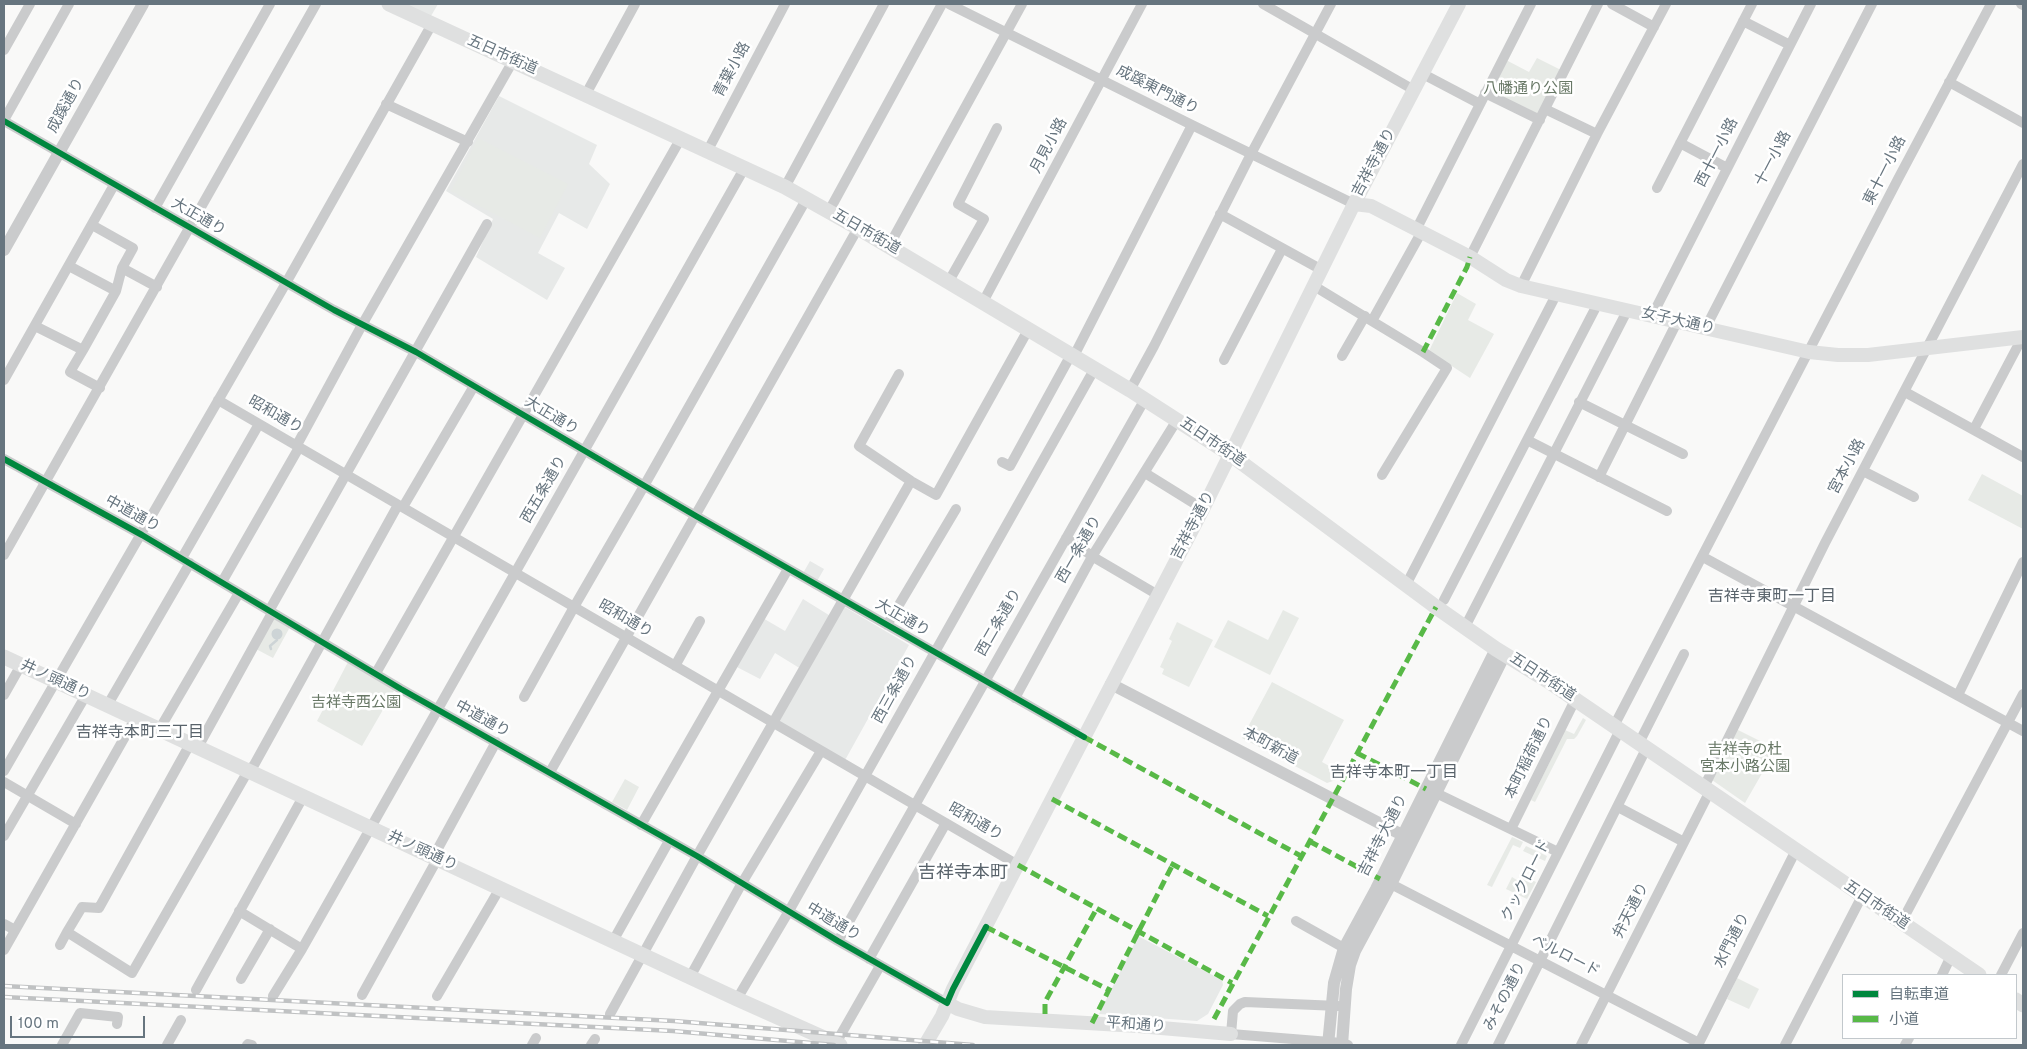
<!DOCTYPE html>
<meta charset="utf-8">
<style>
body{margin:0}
#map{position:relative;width:2027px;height:1049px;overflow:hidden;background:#f9f9f8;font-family:Overpass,"Noto Sans JP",sans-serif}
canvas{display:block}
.frame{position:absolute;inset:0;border:5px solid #67757f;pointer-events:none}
.legend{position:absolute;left:1842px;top:974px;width:175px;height:65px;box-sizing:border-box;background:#fff;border:1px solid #c2c8cc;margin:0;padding:6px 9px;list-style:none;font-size:15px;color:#67757f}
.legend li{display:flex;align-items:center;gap:10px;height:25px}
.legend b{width:25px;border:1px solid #c2c8cc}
.scale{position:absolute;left:10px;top:1016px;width:135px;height:22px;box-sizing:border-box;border:2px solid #67757f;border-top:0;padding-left:6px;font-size:15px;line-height:18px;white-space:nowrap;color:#67757f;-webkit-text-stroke:4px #fff;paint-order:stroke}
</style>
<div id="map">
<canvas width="2027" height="1049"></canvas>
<div class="frame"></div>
<ul class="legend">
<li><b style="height:6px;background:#00873e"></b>自転車道</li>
<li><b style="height:6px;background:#58b947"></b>小道</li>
</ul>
<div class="scale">100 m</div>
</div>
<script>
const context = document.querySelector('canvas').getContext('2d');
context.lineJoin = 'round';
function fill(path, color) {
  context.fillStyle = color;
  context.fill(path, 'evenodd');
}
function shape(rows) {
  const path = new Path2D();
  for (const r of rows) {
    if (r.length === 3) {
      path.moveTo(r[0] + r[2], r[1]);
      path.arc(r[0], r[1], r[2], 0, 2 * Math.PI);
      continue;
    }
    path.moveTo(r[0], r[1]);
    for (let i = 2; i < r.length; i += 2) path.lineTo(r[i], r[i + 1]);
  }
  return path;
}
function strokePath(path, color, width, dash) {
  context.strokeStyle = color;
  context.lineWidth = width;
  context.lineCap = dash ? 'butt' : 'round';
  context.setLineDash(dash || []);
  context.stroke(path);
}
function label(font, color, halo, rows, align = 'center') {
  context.font = font + ' Overpass,"Noto Sans JP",sans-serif';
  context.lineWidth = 5;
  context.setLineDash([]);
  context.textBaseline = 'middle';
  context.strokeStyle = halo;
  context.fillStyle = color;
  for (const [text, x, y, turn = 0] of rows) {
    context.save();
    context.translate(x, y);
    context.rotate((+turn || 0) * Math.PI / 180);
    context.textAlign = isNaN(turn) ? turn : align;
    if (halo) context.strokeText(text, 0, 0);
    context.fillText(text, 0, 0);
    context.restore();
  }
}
fill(shape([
 [405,4,438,4,431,16],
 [499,96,597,145,589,164,610,184,587,229,559,213,538,253,565,268,547,300,476,257,493,219,446,191],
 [810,561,824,569,816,583,802,575],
 [803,599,832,617,801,669,775,653,760,679,733,665,761,617,785,631],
 [843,606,909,645,844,762,777,722],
 [1138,936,1222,980,1223,985,1208,1014,1197,1021,1099,1014]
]), '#e7e9e8');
fill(shape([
 [1537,58,1561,70,1538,114,1494,93,1491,88,1506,60,1529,72],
 [478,138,568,184,540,238,451,191],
 [1457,293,1476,304,1468,320,1494,334,1470,378,1429,351],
 [1982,474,2023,496,2023,529,1968,500],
 [1283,610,1299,618,1270,675,1214,647,1228,620,1268,640],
 [274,618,290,627,273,658,256,649],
 [1177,622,1213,640,1189,687,1162,674,1164,669,1160,667,1172,641,1169,639],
 [348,662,395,689,362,746,317,721],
 [1272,682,1344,720,1322,762,1340,772,1336,780,1327,783,1242,738],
 [1583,718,1586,720,1577,736,1574,739,1567,739,1535,802,1531,800,1565,730,1574,734],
 [1736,729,1776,749,1745,803,1712,780],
 [625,779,639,787,627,810,612,802],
 [1512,837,1523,842,1520,848,1513,845,1492,887,1487,885],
 [1526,846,1547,856,1545,861,1523,851],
 [1523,876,1536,882,1527,899,1506,889,1512,877,1520,882],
 [1737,978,1759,989,1749,1009,1727,999]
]), '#e7eae6');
fill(shape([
 [277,634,5.5]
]), '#cdd4d6');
strokePath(shape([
 [271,649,270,646,277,640]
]), '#cdd4d6', 2.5);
strokePath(shape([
 [949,4,1192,125,1354,204],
 [1263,4,1414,90],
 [1612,4,1654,27],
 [2021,4,2023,5],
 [1743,21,1790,45],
 [4,50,30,4],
 [1423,74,1480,104],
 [1949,82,2023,123],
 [1485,93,1540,120],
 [586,94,635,4],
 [386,104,468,142],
 [1545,109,1597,134],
 [4,120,69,4],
 [4,121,334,310,416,352,696,516,1084,737],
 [1680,143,1727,168],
 [708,150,785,4],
 [785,187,884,4],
 [1657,188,1752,4],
 [155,208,270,4],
 [829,211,942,4],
 [1220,214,1322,270],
 [1416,230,1531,4],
 [889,246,1022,4],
 [1470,257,1598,4],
 [69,266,116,291],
 [122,268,157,287],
 [949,281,984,219,958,204,997,128],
 [1314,286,1423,352,1447,368,1382,475],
 [1521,286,1597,134,1666,4],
 [983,302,1142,4],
 [1652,316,1811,4],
 [1372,321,1421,233],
 [35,326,83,350,116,291,122,268,133,248,92,225],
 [1705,329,1872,4],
 [83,350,70,372,100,388],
 [1342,356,1365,316],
 [1224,360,1282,249],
 [899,374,859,446,911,481,936,495,1028,330],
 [4,380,114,185],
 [1130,390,1154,346,1251,154,1331,4],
 [1905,392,2023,457],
 [218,400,1018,865],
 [1579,402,1683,454],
 [1974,429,2023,336],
 [1527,440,1667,511],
 [4,459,142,535,401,689,697,856,838,941,947,1003],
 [1002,462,1010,466,1067,362,1077,350,1192,125],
 [1863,471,1914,497],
 [1145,473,1203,509],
 [1599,477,1677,322],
 [403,507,474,386],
 [1066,538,1095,558,1158,595],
 [4,555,316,4],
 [1703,557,2023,731],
 [182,558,259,424],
 [222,582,297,451,298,443,362,325,513,61],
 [1406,585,1556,295],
 [1444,600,1597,305],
 [269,611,487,224],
 [887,625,956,509],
 [1465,627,1627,311],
 [675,666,700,621],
 [376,673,681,138],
 [4,695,21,665],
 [1958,695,2023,562],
 [524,697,574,607,644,486,807,198],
 [1015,698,1093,555,1177,420],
 [107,706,190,563],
 [1614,726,1898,179,1991,4],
 [159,730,239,593],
 [1639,743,1684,654],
 [198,747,272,613],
 [4,771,286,283,432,24],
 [550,772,858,228],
 [4,782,76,824],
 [1704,787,1825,543,2023,164],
 [1436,793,1558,852],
 [1618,807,1684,842],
 [641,825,788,569],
 [1511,829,1575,700],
 [4,836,86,695],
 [1391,884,1699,1043],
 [239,911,302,949],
 [1296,921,1344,948],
 [1901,923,2023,694],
 [4,924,15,930],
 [67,932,82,907,99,908,190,744],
 [613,941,669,841],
 [838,941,1145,399],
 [60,945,67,932,132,973,248,771,254,765,398,505],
 [4,950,135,719],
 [869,959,946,823],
 [1942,975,1951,956],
 [2001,975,2023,933],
 [690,977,742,883,821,751],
 [241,979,270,929],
 [196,990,303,797],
 [362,995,434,865,436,852,496,742],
 [273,996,302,949,745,167],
 [437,996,500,888],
 [737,999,789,911,1095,368],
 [1338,1006,1245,1002,1240,1004,1233,1011,1231,1034,1342,1043,1348,1045],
 [610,1014,697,856,911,481],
 [836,1043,880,966],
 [62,1045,80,1013,118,1017,117,1024],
 [167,1045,181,1020],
 [247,1045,248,1044,252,1045],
 [532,1045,536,1038],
 [591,1045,595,1039],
 [1461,1045,1620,730],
 [1498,1045,1646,749],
 [1581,1045,1710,791],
 [1698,1045,1796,850],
 [1785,1045,1862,896],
 [1905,1045,1909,1038]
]), '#cacbcc', 10);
strokePath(shape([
 [4,250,143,4],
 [1111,684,1408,838],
 [1328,1045,1334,983,1344,948,1376,889,1496,649],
 [1342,1045,1346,989,1350,965,1355,951,1391,884,1505,654]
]), '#cacbcc', 12);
strokePath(shape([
 [1354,204,1371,206,1470,257,1506,280,1521,286,1809,352,1838,355,1868,355,2023,337],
 [947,1003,958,1009,985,1017,1138,1026,1231,1034],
 [925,1045,942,1016,953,989,1203,509,1354,204,1459,4]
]), '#dfe0e0', 14);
strokePath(shape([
 [389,4,785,187,858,228,1130,390,1231,455,1436,607,1496,649,1548,681,1979,975],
 [4,657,737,999,840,1045],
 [2016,1000,2023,1005]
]), '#dfe0e0', 15);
const rail = shape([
 [4,986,674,1021,973,1045],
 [4,997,673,1031,834,1045]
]);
strokePath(rail, '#c0c2c3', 4.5);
strokePath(rail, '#fff', 2.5, [8]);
strokePath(shape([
 [1423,352,1467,267,1470,257],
 [1084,737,1301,856],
 [1357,753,1426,789],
 [1052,799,1268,916],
 [1309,841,1380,879],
 [1018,865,1232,983],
 [986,927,1109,990],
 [1045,1014,1045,1002,1097,908],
 [1214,1019,1436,607],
 [1092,1023,1173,864]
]), '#58b947', 5, [10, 5]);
strokePath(shape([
 [4,121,334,310,416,352,696,516,1084,737],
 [4,459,142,535,401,689,697,856,838,941,947,1003,953,989,986,927]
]), '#00873e', 6);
label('15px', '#67757f', '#fff', [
 ["五日市街道",502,56,24],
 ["青葉小路",733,70,-62],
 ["成蹊東門通り",1157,91,27],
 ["成蹊通り",67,106,-61],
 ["月見小路",1050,146,-62],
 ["西十一小路",1718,153,-63],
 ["十一小路",1774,159,-62],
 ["吉祥寺通り",1375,163,-62],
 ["東十一小路",1886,171,-63],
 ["大正通り",198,218,30],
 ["五日市街道",866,233,30],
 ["女子大通り",1678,322,13],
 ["昭和通り",275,416,30],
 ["大正通り",551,417,31],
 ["五日市街道",1212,443,34],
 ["宮本小路",1848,467,-62],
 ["西五条通り",545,490,-60],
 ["中道通り",132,515,29],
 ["吉祥寺通り",1194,526,-62],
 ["西一条通り",1080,550,-60],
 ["大正通り",902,619,30],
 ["昭和通り",625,620,30],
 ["西二条通り",1000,623,-60],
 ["五日市街道",1542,678,33],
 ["井ノ頭通り",55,681,25],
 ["西三条通り",896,690,-61],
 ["中道通り",482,720,29],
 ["本町新道",1270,747,28],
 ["本町稲荷通り",1530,758,-64],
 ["昭和通り",975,823,30],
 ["吉祥寺大通り",1384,836,-63],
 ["井ノ頭通り",422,852,25],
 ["クックロード",1527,881,-63],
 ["五日市街道",1876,906,34],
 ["弁天通り",1632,911,-63],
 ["中道通り",833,923,31],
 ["水門通り",1733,941,-63],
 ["ベルロード",1565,957,27],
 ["みその通り",1506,997,-63],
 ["平和通り",1136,1026,4]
]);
label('15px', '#687866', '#fff', [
 ["八幡通り公園",1528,90],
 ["吉祥寺西公園",356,704],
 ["吉祥寺の杜",1745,751],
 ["宮本小路公園",1745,768]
]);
label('16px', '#59636b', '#fff', [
 ["吉祥寺東町一丁目",1772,598],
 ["吉祥寺本町三丁目",140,734],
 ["吉祥寺本町一丁目",1394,774]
]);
label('18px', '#59636b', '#fff', [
 ["吉祥寺本町",963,874]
]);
</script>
